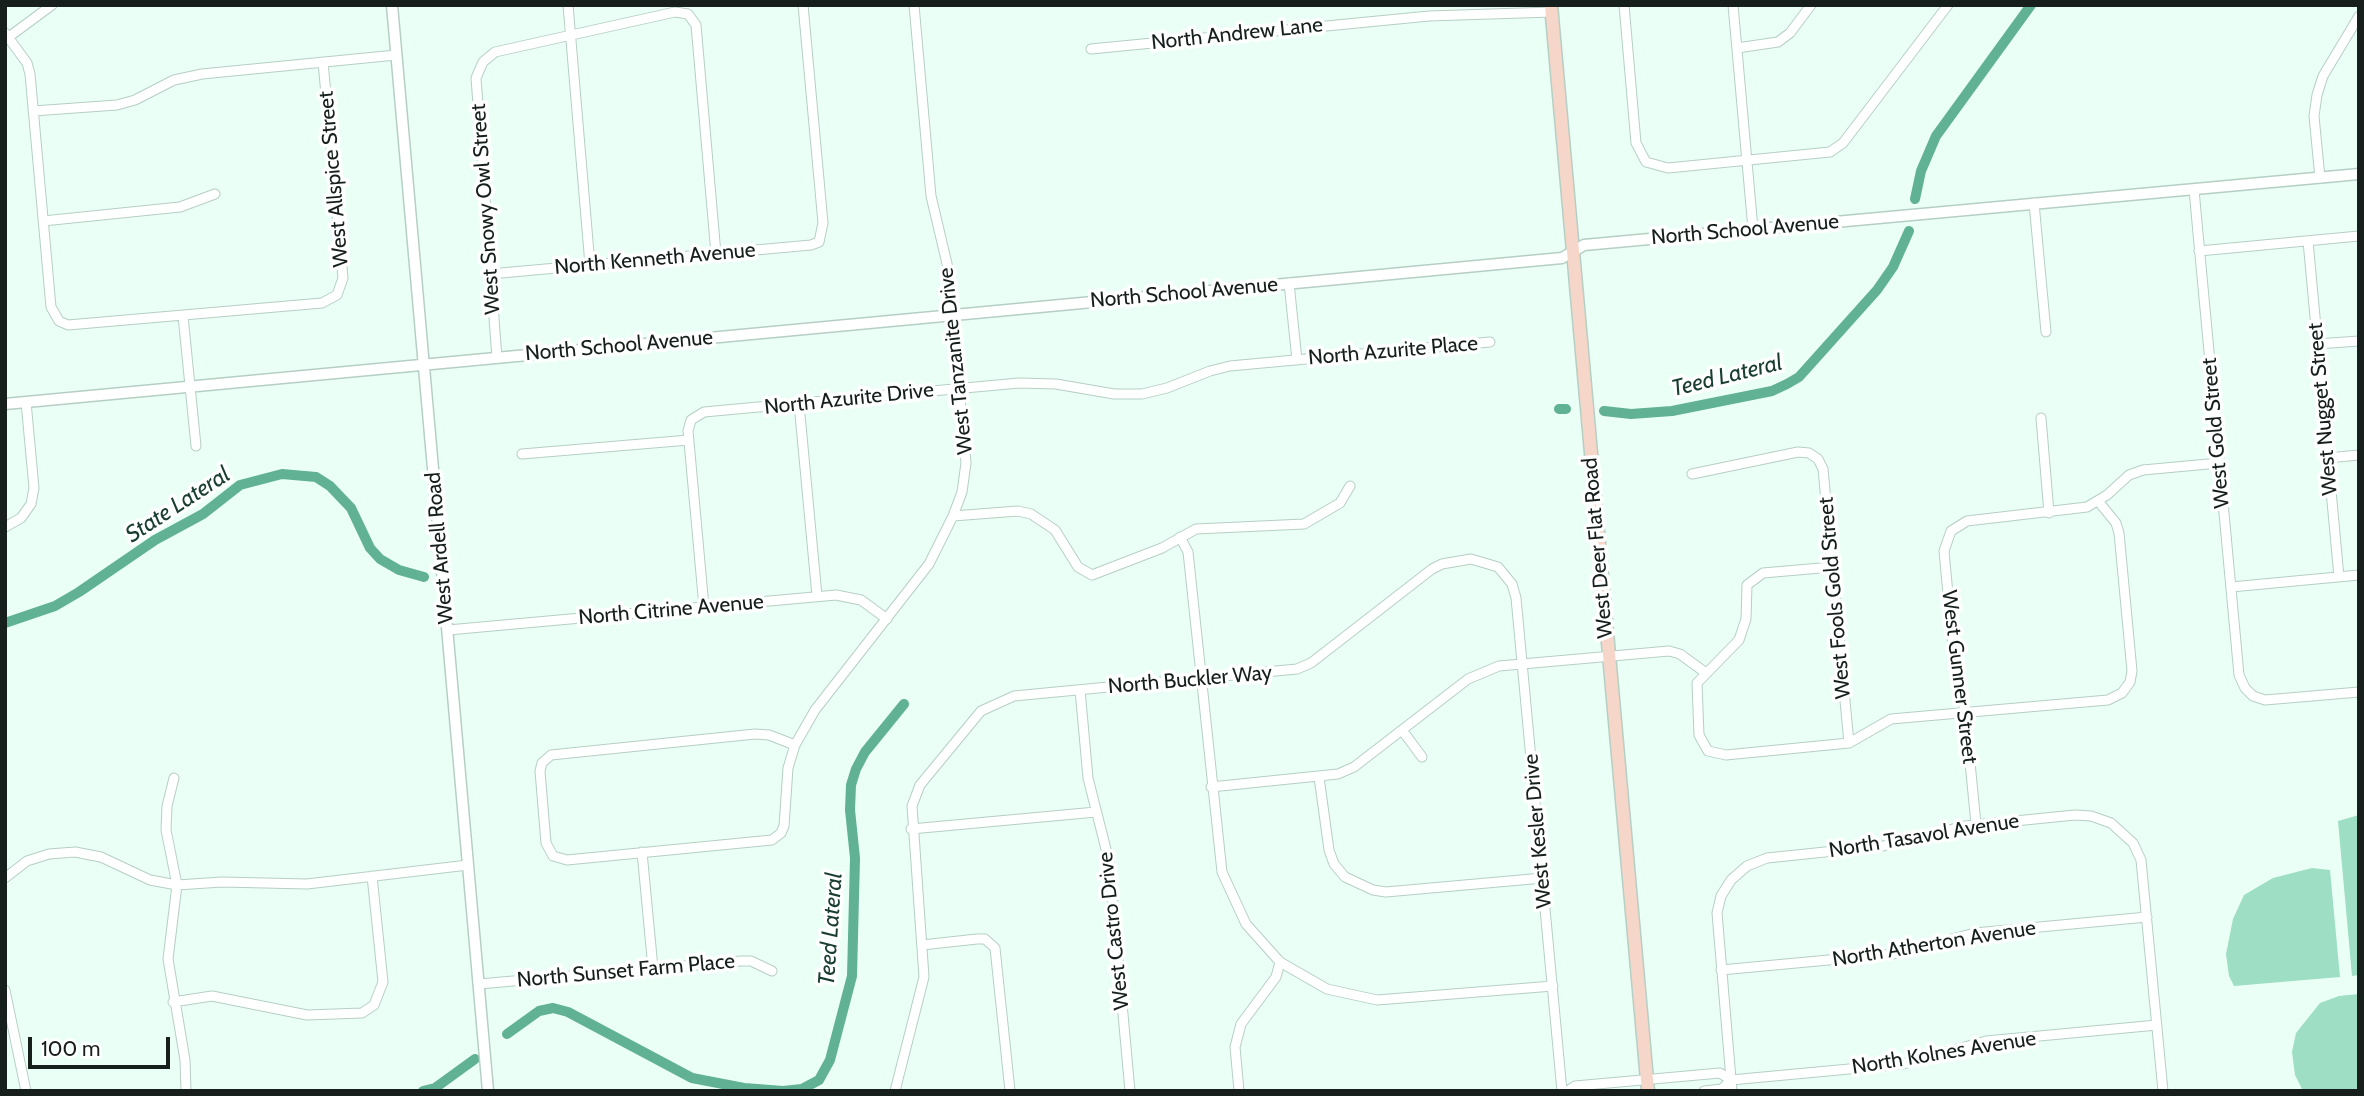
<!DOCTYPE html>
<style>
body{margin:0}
#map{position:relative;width:2364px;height:1096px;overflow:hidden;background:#eafff6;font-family:Cabin,sans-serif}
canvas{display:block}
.frame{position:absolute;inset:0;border:7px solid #161f1c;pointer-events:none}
.scale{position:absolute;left:28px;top:1037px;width:142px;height:32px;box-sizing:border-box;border:4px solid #161f1c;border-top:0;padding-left:9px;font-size:21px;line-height:24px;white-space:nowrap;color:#161f1c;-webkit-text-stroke:5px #fff;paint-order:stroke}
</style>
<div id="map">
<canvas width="2364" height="1096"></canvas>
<div class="frame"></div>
<div class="scale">100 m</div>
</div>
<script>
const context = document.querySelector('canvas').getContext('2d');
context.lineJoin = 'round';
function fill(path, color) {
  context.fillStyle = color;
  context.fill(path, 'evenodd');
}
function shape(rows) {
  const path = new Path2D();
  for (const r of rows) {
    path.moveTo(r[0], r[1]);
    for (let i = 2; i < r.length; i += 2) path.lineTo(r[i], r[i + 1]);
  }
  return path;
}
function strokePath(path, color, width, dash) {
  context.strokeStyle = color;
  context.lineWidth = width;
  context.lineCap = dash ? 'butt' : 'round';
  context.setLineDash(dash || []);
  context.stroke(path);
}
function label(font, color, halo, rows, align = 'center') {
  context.font = font + ' Cabin,sans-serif';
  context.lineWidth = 7;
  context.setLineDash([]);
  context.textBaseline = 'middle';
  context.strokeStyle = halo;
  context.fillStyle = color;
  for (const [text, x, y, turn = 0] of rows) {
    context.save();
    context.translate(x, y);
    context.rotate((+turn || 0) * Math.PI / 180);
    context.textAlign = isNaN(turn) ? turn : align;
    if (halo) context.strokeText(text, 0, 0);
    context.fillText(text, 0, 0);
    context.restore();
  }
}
fill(shape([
 [2359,815,2359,975,2352,976,2338,821],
 [2312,868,2330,870,2340,977,2234,986,2229,976,2226,954,2233,919,2244,895,2273,878],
 [2359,994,2359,1091,2303,1091,2295,1075,2292,1052,2296,1033,2320,1003,2339,996]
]), '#9ddec4');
strokePath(shape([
 [1915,199,1921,171,1936,136,2031,5],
 [1559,409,1566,409],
 [1604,411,1631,414,1672,411,1772,391,1787,384,1799,377,1877,290,1893,267,1909,231],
 [5,623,55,606,79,592,155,540,203,514,240,485,282,474,316,477,330,486,351,508,370,548,380,559,399,570,424,577],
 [507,1034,539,1011,553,1008,568,1012,692,1078,744,1088,783,1091,802,1089,819,1080,830,1060,852,976,855,858,850,810,851,785,856,769,865,752,904,704],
 [423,1091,435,1088,475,1059]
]), '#61b294', 10);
const minor = shape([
 [568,5,590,265],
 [1624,5,1636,143,1646,162,1668,168,1830,152,1843,143,1948,5],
 [1733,5,1753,229],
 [5,33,27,63,30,74,51,307,59,321,68,325,322,303,337,295,343,278,323,62],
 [6,39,52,5],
 [1737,48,1778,42,1790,33,1811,5],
 [1091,49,1429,16,1552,12],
 [33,111,117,105,135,100,174,80,202,74,396,55],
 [2320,178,2314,116,2317,95,2323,76,2359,16],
 [2194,190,2239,675,2245,688,2253,696,2265,700,2359,692],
 [2034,203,2046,332],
 [43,221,180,207,215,194],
 [2308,241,2339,577],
 [2199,251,2359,236],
 [490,274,811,245,819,242,823,223,803,5],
 [1289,283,1297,360],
 [183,316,196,446],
 [2317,344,2359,341],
 [497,358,476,78,483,62,495,52,675,12,688,14,696,25,716,254],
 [799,404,817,596],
 [2041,418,2049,513],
 [522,454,689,440],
 [2327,458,2359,455],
 [1692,474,1798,452,1809,453,1818,459,1823,469,1849,743],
 [953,516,1018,511,1031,514,1055,530,1078,567,1092,575,1162,548,1196,529,1304,524,1340,503,1350,486],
 [5,527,21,518,31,504,34,488,26,402],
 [1180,537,1188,552,1222,872,1246,924,1280,962,1276,977,1241,1024,1235,1047,1239,1091],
 [1832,567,1763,573,1747,585,1746,619,1739,640,1697,683,1699,735,1708,751,1726,755,1849,743,1891,719,2108,700,2122,693,2130,682,2132,671,2119,533,2116,523,2098,501],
 [2231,587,2359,575],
 [704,607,688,431,691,420,704,412,1019,383,1056,384,1114,394,1142,394,1167,388,1210,371,1230,366,1490,342],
 [448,630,836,595,861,600,887,619],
 [1080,690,1088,778,1109,861,1130,1091],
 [1402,730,1422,757],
 [795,745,769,735,755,734,551,755,542,763,540,771,546,843,553,856,567,860,772,840,781,833,784,826,788,768,795,745,815,710,929,564,953,516,962,492,966,463,948,268,931,196,914,5],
 [1319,777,1329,850,1334,864,1345,877,1373,890,1386,892,1543,878],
 [174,778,167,806,166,830,177,885,168,959,185,1060,186,1091],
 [1211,787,1338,774,1354,767,1468,679,1499,666,1669,651,1680,654,1706,673],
 [1976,824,1965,711,1955,670,1944,551,1951,531,1967,521,2087,507,2107,495,2129,475,2143,470,2219,463],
 [911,829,1096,812],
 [642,852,653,968],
 [5,878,27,861,49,854,75,852,101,857,150,880,177,885,222,882,307,884,468,865],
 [922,945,977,939,985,939,995,948,1010,1091],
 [1280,962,1327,989,1377,1000,1553,986],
 [1721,970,1893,954,1975,933,2147,917],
 [479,984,741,961,751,961,772,971],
 [5,990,26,1091],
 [173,1002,212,996,307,1015,362,1013,374,1005,383,982,372,876],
 [1731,1080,1903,1064,1986,1041,2157,1025],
 [895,1091,924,977,912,806,920,785,981,711,1014,696,1297,669,1311,663,1432,569,1442,564,1471,559,1498,567,1512,584,1516,598,1562,1091],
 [1568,1091,1575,1086,1720,1073,1731,1080,1722,1089,1704,1091],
 [1732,1091,1717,913,1721,896,1731,880,1747,866,1767,858,1883,846,1965,826,2075,815,2091,816,2111,823,2133,843,2141,860,2163,1091]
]);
const tertiary = shape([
 [392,5,488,1091],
 [5,404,1562,258,1584,245,2359,174]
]);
const secondary = shape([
 [1551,5,1648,1091]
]);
strokePath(minor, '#b6cfc4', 11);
strokePath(tertiary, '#b6cfc4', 13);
strokePath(secondary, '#b6cfc4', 15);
strokePath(minor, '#fff', 9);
strokePath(tertiary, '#fff', 10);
strokePath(secondary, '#f7d6ca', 12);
label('21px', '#161f1c', '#fff', [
 ["North Andrew Lane",1237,34,-6],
 ["West Allspice Street",334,179,-95],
 ["West Snowy Owl Street",486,209,-94],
 ["North School Avenue",1745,230,-5],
 ["North Kenneth Avenue",655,259,-5],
 ["North School Avenue",1184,293,-5],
 ["North School Avenue",619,346,-5],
 ["North Azurite Place",1393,351,-5],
 ["West Tanzanite Drive",956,361,-96],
 ["North Azurite Drive",849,399,-6],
 ["West Nugget Street",2323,409,-95],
 ["West Gold Street",2216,433,-95],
 ["West Ardell Road",440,548,-95],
 ["West Deer Flat Road",1598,548,-95],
 ["West Fools Gold Street",1835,598,-95],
 ["North Citrine Avenue",671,610,-5],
 ["West Gunner Street",1959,677,83],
 ["North Buckler Way",1190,680,-5],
 ["West Kesler Drive",1538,831,-95],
 ["North Tasavol Avenue",1924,836,-9],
 ["West Castro Drive",1114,931,-96],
 ["North Atherton Avenue",1934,944,-9],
 ["North Sunset Farm Place",626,971,-5],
 ["North Kolnes Avenue",1944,1053,-9]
]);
label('italic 23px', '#193e31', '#fff', [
 ["Teed Lateral",1727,376,-14],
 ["State Lateral",178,505,-33],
 ["Teed Lateral",831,929,-86]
]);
</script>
